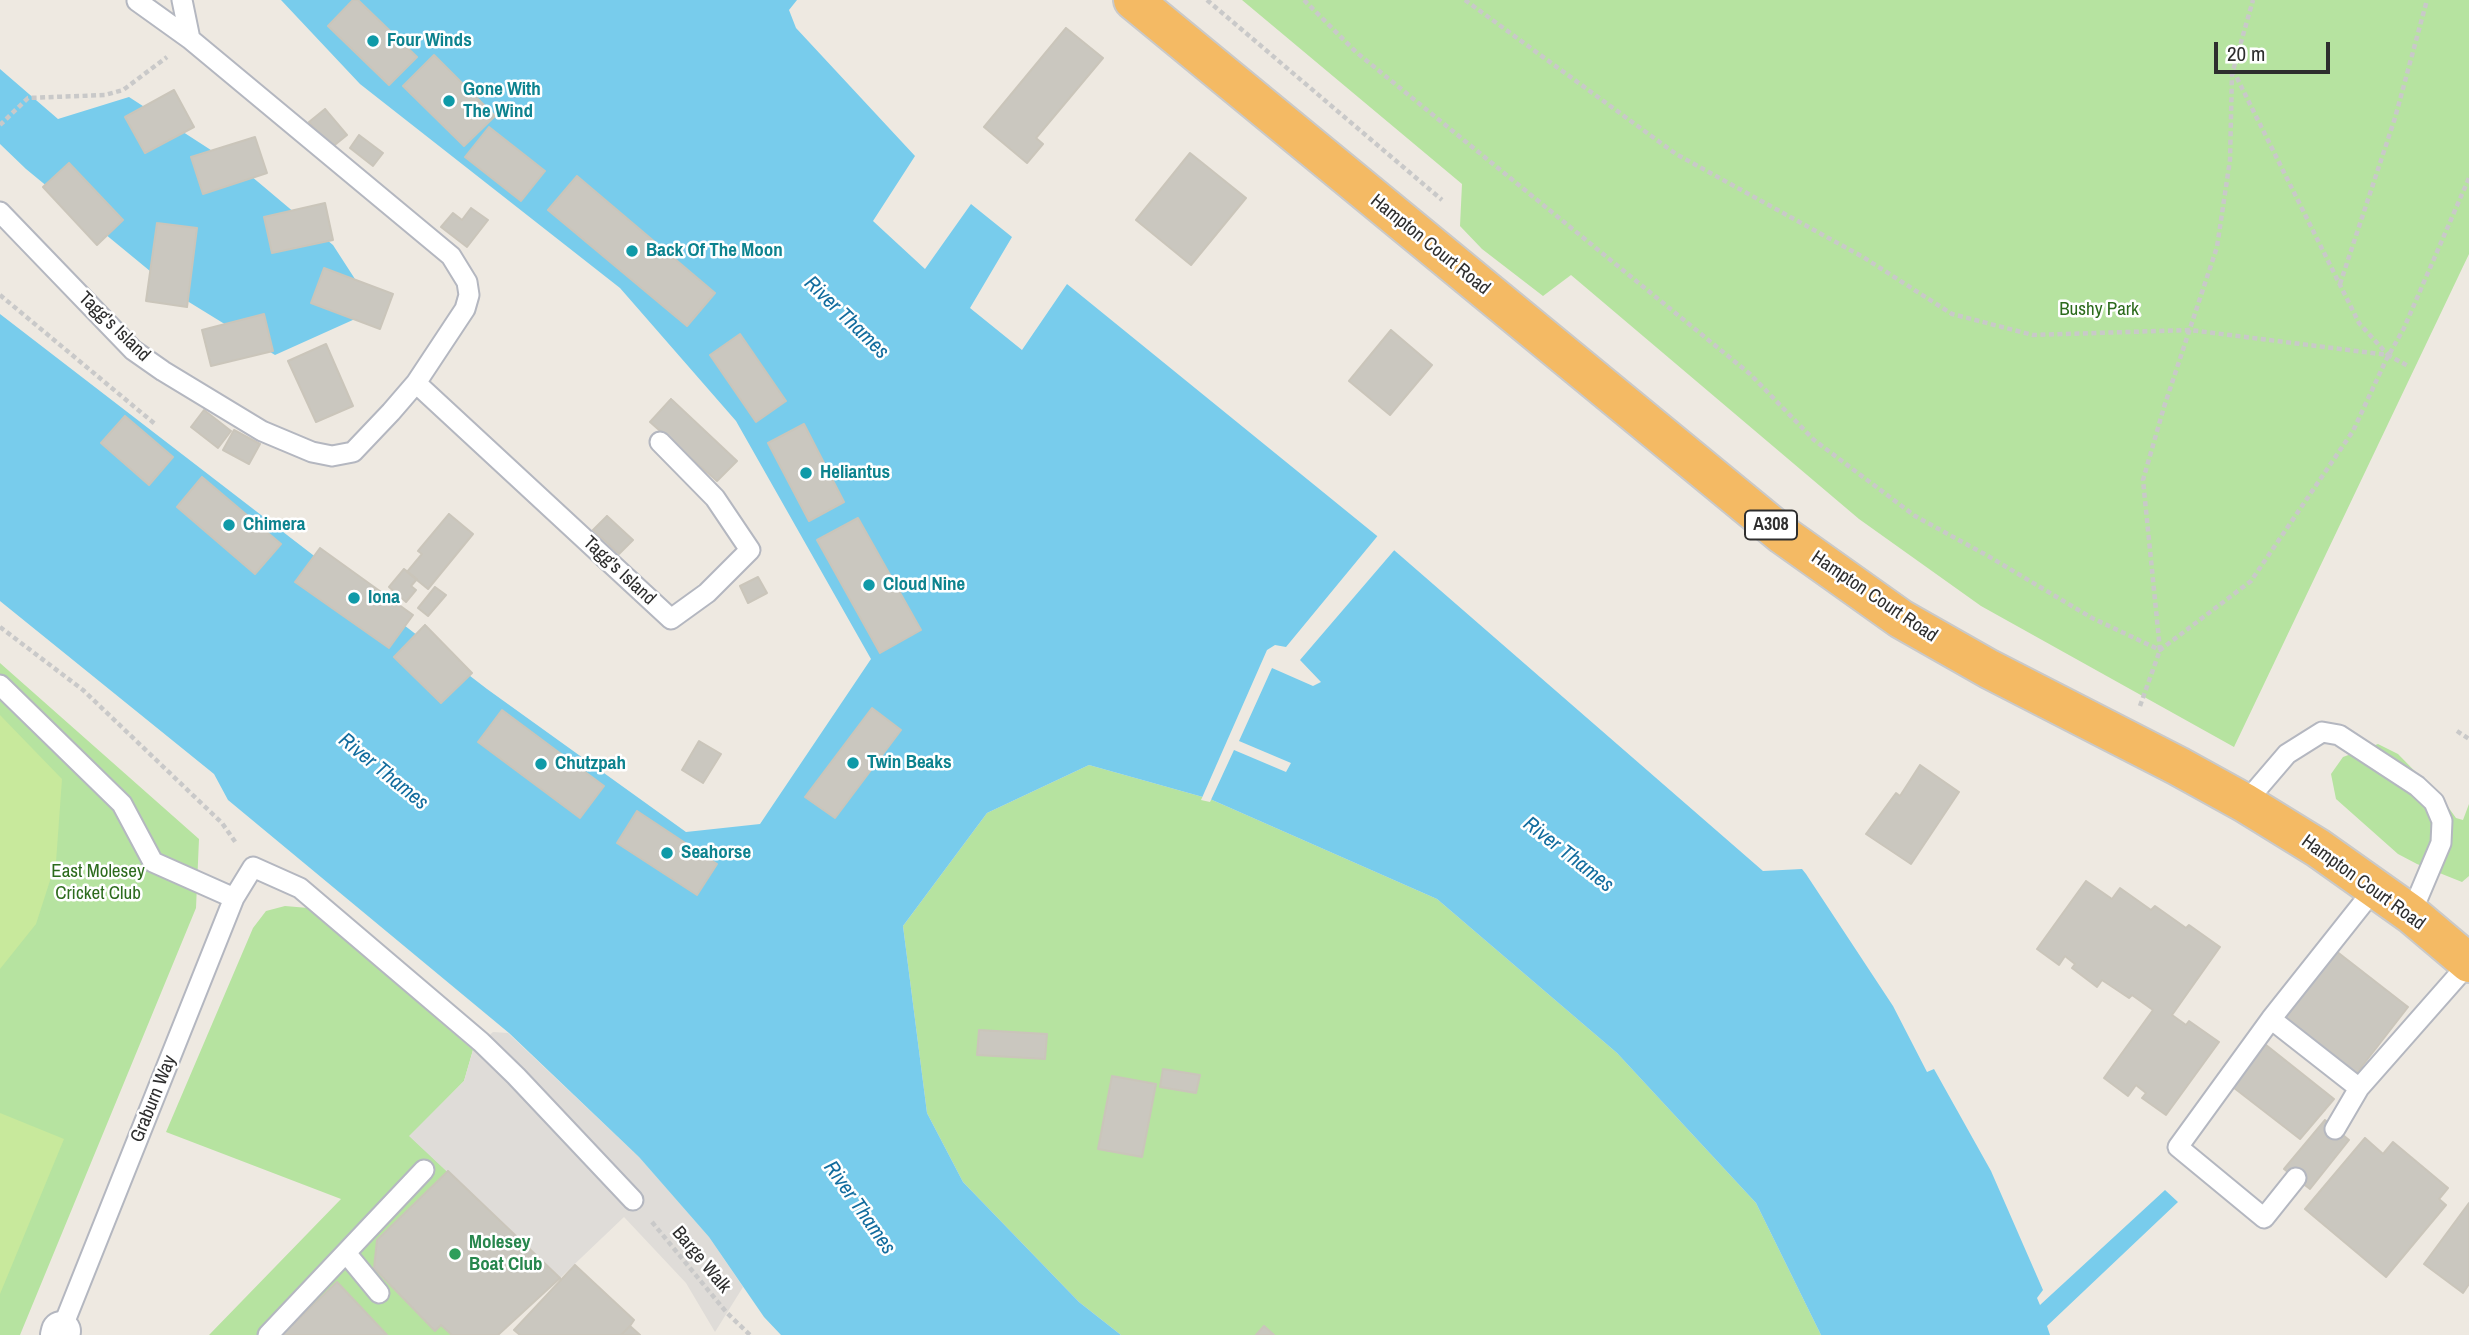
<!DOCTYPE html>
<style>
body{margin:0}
#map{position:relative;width:2469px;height:1335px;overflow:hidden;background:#eee9e1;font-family:"Archivo Narrow",sans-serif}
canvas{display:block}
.scale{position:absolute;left:2214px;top:42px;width:116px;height:32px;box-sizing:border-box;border:4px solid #2e2e2e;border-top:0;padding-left:9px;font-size:21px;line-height:24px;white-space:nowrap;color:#2e2e2e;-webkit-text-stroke:5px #fff;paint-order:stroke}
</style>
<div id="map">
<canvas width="2469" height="1335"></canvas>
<div class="scale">20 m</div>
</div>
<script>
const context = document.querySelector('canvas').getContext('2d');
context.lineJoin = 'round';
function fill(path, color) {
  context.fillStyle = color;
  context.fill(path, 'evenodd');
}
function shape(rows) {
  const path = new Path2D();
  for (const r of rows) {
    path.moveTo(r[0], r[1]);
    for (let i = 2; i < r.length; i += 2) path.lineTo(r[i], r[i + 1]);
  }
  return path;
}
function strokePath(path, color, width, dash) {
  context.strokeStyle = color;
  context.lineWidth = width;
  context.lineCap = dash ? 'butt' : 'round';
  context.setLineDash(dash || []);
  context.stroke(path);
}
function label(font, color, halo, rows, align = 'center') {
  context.font = font + ' "Archivo Narrow",sans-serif';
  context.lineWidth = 5;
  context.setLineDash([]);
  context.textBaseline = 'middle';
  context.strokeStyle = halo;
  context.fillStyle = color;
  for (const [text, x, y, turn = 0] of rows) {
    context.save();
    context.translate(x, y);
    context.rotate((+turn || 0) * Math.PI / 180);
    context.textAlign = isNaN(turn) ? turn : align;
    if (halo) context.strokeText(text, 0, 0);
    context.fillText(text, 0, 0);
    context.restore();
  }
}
fill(shape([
 [1242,0,2469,0,2469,254,2234,747,1981,606,1859,519,1571,275,1543,296,1482,249,1460,226,1462,184],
 [0,663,199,839,196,908,20,1335,0,1335],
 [2378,744,2398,754,2443,800,2456,818,2463,820,2469,804,2469,876,2462,882,2417,864,2398,854,2336,799,2331,774,2343,757],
 [1089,765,1210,799,1437,899,1617,1053,1756,1203,1821,1335,1121,1335,1079,1302,963,1182,927,1113,903,926,987,813],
 [285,906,308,908,473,1050,464,1081,410,1136,560,1278,498,1335,209,1335,341,1199,166,1132,253,928,266,911]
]), '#b6e3a0');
fill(shape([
 [0,715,62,779,56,862,36,924,0,969],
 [0,1113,64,1139,0,1294]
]), '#c8e99c');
fill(shape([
 [493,1032,508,1033,639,1157,709,1237,743,1287,715,1332,686,1283,624,1217,560,1278,409,1136,464,1081,473,1050]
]), '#dfdcd8');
fill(shape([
 [281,0,797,0,789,10,796,28,915,156,873,221,925,269,971,204,1012,237,970,308,1022,350,1067,284,1387,544,1763,871,1802,869,1806,874,1893,1006,1927,1072,1934,1069,1991,1171,2043,1290,2037,1298,2040,1305,2165,1190,2178,1202,2047,1326,2050,1335,1821,1335,1756,1203,1617,1053,1437,899,1210,799,1089,765,987,813,903,926,927,1113,963,1182,1079,1302,1121,1335,781,1335,764,1317,709,1237,639,1157,509,1033,228,800,214,774,0,601,0,314,487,689,686,832,760,824,871,659,736,421,620,288,360,84],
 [0,69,58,119,129,97,251,176,333,245,375,310,275,355,184,299,26,169,0,144]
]), '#78ccec');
fill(shape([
 [1380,533,1397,547,1300,660,1321,682,1313,686,1272,668,1239,741,1291,763,1286,772,1234,750,1210,802,1201,800,1267,650,1275,645,1286,647]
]), '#eee9e1');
const building = shape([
 [353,0,358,0,417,57,389,85,328,26,353,0],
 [1066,28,1103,58,1036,138,1043,144,1027,163,984,127,1066,28],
 [434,55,495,116,464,146,403,86,434,55],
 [174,90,194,127,145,153,125,117,174,90],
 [325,109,347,135,331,148,309,122,325,109],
 [489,127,545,171,521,201,465,157,489,127],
 [359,135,383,153,373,166,350,148,359,135],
 [255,137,267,173,203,194,191,157,255,137],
 [1190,153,1246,198,1191,265,1136,220,1190,153],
 [69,163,123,220,97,245,43,187,69,163],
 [577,176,715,293,687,326,548,210,577,176],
 [325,203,333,240,272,253,264,217,325,203],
 [471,208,488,220,467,247,441,227,453,213,462,220,471,208],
 [157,223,197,228,187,307,146,301,157,223],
 [324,268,393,294,380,329,311,303,324,268],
 [264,314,273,351,211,366,202,330,264,314],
 [1391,330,1432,365,1390,415,1349,381,1391,330],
 [740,334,786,401,756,422,710,355,740,334],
 [326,344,353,406,316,422,288,361,326,344],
 [671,399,737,461,717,481,650,422,671,399],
 [204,410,231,431,218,448,191,427,204,410],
 [125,416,173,457,149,485,101,443,125,416],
 [804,424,844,502,809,521,768,443,804,424],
 [234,430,260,444,249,464,223,450,234,430],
 [202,477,281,544,255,574,177,507,202,477],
 [449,514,473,534,428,589,407,572,422,554,418,551,449,514],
 [607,516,633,540,619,554,593,530,607,516],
 [858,518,921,630,880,653,817,540,858,518],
 [320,548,413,615,389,648,295,582,320,548],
 [404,569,417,579,411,586,416,590,406,602,389,587,404,569],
 [758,577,767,593,748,603,740,586,758,577],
 [435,587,446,595,428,616,418,608,435,587],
 [425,625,472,673,441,703,394,657,425,625],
 [872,708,901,730,835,818,805,797,872,708],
 [502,710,604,786,580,818,478,742,502,710],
 [699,741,721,754,703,783,682,770,699,741],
 [1920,765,1959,792,1911,864,1866,834,1896,793,1900,796,1920,765],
 [637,811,717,864,697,895,617,843,637,811],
 [2086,881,2112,899,2120,888,2151,910,2155,906,2186,928,2189,925,2220,947,2172,1015,2186,1025,2189,1021,2219,1042,2166,1115,2142,1098,2146,1093,2136,1085,2128,1096,2104,1078,2153,1010,2132,995,2129,998,2102,980,2097,987,2072,968,2075,964,2065,956,2059,965,2037,949,2086,881],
 [2336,951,2408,1007,2356,1074,2284,1018,2336,951],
 [979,1030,1047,1034,1045,1059,977,1055,979,1030],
 [2261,1041,2334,1099,2300,1139,2229,1084,2261,1041],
 [1163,1069,1200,1075,1196,1093,1160,1087,1163,1069],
 [1112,1076,1156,1084,1142,1157,1098,1149,1112,1076],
 [2325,1120,2349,1140,2310,1189,2284,1169,2325,1120],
 [2365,1138,2383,1154,2393,1142,2448,1188,2439,1199,2446,1205,2386,1277,2305,1209,2365,1138],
 [448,1171,560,1278,498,1335,452,1335,441,1325,435,1331,374,1268,377,1240,448,1171],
 [2469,1203,2469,1284,2463,1293,2424,1264,2469,1203],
 [575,1265,634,1320,630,1326,621,1335,520,1335,514,1330,575,1265],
 [337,1282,387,1335,282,1335,337,1282],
 [630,1326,640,1335,621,1335,630,1326],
 [1264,1326,1274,1335,1256,1335,1264,1326]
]);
fill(building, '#cac7bf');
strokePath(building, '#cac5ba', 2);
const service = shape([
 [137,1,190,39],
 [0,212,133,350,163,371,262,431,312,452,332,456,353,452,391,412,416,383,465,309,469,295,467,282,451,256,190,39,182,0],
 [416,383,671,619,707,593,750,550,715,498,660,442],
 [0,685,122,804,153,862,234,898],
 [2245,803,2287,754,2322,732,2339,735,2417,786,2434,802,2442,821,2441,843,2411,914],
 [2375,888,2271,1019,2359,1088,2469,963],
 [2271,1019,2178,1147,2264,1218,2296,1178],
 [2335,1129,2359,1088],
 [346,1253,379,1293],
 [61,1331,234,898,253,867,300,888,481,1042,516,1076,633,1200],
 [268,1335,424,1170]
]);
const minor = shape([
 [60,1335,61,1331]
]);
const trunk = shape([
 [1133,0,1783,535,1901,619,1989,669,2178,766,2245,803,2318,848,2411,914,2469,963]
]);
strokePath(service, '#b4b7c0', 23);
strokePath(minor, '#b4b7c0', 42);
strokePath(trunk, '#c9c9c9', 42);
strokePath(shape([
 [1207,0,1442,200],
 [1304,0,1356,52,1750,374,1814,440,1915,516,1988,556,2092,618,2160,650,2251,581,2353,431,2386,360,2404,328,2469,178],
 [1465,0,1676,154,1863,257,1952,314,2033,335,2190,330,2388,355,2408,366],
 [2233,70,2359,323,2388,355],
 [0,125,28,98,105,95,123,90,167,57],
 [2340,284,2395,118,2427,0],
 [0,295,155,424],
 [0,627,83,690,222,823,236,843],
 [2140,706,2160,650,2143,480,2164,407,2217,247,2230,160,2232,74,2253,0],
 [2457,731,2469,739],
 [652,1222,727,1313,750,1335]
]), '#c9c9c9', 4.5, [5, 3.5]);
strokePath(service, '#fff', 19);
strokePath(minor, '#fff', 38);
strokePath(trunk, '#f4ba64', 38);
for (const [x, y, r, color] of [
 [373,41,7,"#0f9aa8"],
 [449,101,7,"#0f9aa8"],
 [632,251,7,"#0f9aa8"],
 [806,473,7,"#0f9aa8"],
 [229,525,7,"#0f9aa8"],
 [869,585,7,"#0f9aa8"],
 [354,598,7,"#0f9aa8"],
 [853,763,7,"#0f9aa8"],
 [541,764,7,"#0f9aa8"],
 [667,853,7,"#0f9aa8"],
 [455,1254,7,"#2e9e5b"]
]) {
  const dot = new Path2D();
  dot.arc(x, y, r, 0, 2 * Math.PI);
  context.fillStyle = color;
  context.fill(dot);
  strokePath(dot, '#fff', 2.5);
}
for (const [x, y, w] of [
 [1771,525,52]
]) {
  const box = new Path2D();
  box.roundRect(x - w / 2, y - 14.5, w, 29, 5);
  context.fillStyle = '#fff';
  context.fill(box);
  strokePath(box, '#2e2e2e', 2);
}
label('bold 18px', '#2e2e2e', null, [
 ["A308",1771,525]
]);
label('bold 19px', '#0d838f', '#fff', [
 ["Four Winds",387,41],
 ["Gone With",463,90],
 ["The Wind",463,112],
 ["Back Of The Moon",646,251],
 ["Heliantus",820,473],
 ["Chimera",243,525],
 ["Cloud Nine",883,585],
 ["Iona",368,598],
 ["Twin Beaks",867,763],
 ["Chutzpah",555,764],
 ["Seahorse",681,853]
], 'left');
label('19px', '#2e2e2e', '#fff', [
 ["Hampton Court Road",1430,245,39],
 ["Tagg's Island",114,327,44],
 ["Tagg's Island",619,571,43],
 ["Hampton Court Road",1874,597,34],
 ["Hampton Court Road",2363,883,36],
 ["Graburn Way",154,1099,-68],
 ["Barge Walk",701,1260,50]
]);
label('19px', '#2d6b1d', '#fff', [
 ["Bushy Park",2099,310],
 ["East Molesey",98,872],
 ["Cricket Club",98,894]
]);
label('bold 19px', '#27864d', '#fff', [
 ["Molesey",469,1243],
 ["Boat Club",469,1265]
], 'left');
label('italic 21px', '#126c9e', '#fff', [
 ["River Thames",846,318,44],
 ["River Thames",383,772,39],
 ["River Thames",1568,855,38],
 ["River Thames",859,1208,55]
]);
</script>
